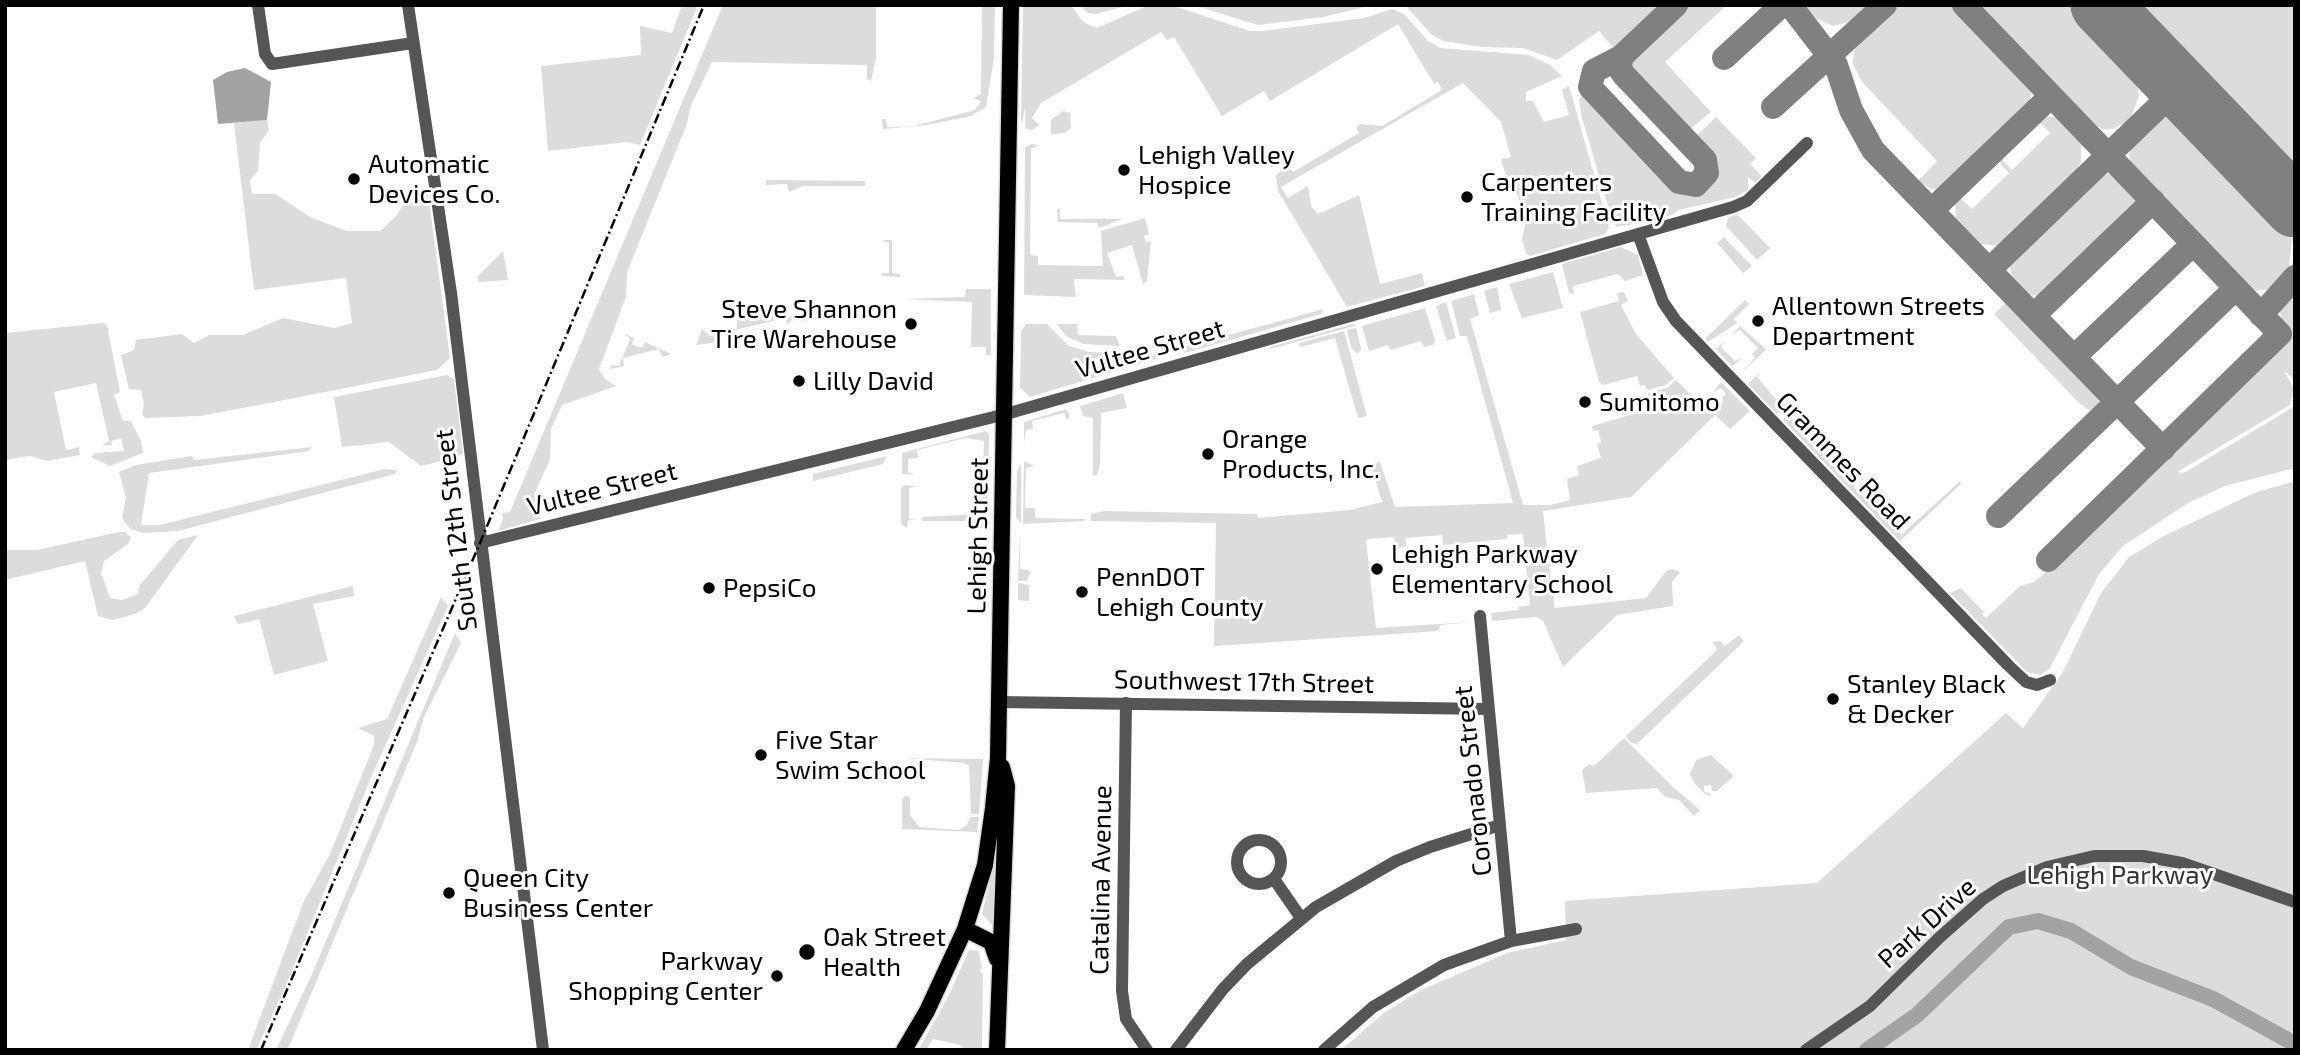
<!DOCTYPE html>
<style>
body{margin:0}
#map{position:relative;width:2300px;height:1055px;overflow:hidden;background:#fff;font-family:"Exo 2",sans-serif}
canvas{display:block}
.frame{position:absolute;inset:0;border:7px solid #000;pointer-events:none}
</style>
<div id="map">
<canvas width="2300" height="1055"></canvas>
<div class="frame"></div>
</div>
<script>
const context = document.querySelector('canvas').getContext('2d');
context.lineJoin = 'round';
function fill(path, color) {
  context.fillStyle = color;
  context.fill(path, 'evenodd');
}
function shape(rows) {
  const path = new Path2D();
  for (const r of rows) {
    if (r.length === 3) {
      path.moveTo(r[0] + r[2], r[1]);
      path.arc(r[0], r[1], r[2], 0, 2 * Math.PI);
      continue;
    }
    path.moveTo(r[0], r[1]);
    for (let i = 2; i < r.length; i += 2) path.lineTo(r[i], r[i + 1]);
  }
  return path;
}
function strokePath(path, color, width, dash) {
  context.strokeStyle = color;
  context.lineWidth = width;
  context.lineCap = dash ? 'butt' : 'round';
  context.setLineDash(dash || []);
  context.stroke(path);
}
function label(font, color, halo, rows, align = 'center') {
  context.font = font + ' "Exo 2",sans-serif';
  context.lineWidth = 6;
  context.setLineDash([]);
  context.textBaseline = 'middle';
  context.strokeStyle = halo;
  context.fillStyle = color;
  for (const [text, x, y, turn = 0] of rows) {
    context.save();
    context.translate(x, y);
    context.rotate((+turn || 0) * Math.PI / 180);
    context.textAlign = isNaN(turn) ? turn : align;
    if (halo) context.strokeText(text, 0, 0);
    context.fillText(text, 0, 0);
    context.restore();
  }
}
fill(shape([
 [682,5,698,5,640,145,627,142,548,151,541,66,641,55,640,26,672,33],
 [723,5,876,5,876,58,871,81,867,79,867,65,712,62,690,108,687,124,627,272,626,297,599,369,605,379,616,386,562,405,551,429,550,459,534,495,540,519,498,531,503,519,502,513,510,512],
 [982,5,995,5,994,58,986,107,971,116,927,125,883,129,882,119,886,119,887,127,914,126,975,110,981,101,973,98,981,94],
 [1023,5,1071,5,1083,22,1097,28,1149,5,1171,5,1250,31,1262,31,1364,18,1392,9,1404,14,1428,41,1440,48,1529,55,1550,65,1562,76,1526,92,1526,101,1533,101,1544,122,1569,115,1562,90,1569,86,1609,228,1605,234,1530,256,1526,253,1522,239,1525,225,1517,194,1511,194,1501,159,1511,157,1501,122,1463,83,1281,187,1288,198,1308,186,1311,206,1318,214,1359,195,1380,284,1422,273,1425,286,1347,307,1278,191,1276,175,1288,165,1293,172,1359,133,1356,128,1359,124,1382,126,1442,90,1438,82,1434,84,1398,24,1270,101,1264,91,1222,116,1174,37,1167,40,1161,32,1041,103,1032,118,1039,125,1032,130,1025,128,1025,107,1022,124,1021,119],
 [1079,5,1130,5,1096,14,1088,13],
 [1193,5,1373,5,1323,17,1258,25],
 [1405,5,1666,5,1617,52,1599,31,1557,60,1523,48,1482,47,1443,41,1431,34],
 [1683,5,1727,5,1665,62,1711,112,1685,133,1632,79,1628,67,1633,53],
 [1802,5,1869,5,1848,22,1833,26,1809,15],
 [1891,5,1954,5,2030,86,2031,97,2024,112,1943,188,1931,189,1918,181,1937,161,1862,82,1852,62,1857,42],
 [1975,5,2079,5,2125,53,2135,72,2139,96,2130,120,2113,129,2102,129,2079,113],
 [2123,5,2295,5,2295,183],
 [1585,89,1682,189,1697,191,1719,170,1692,140,1716,117,1756,158,1750,164,1762,176,1755,183,1748,177,1748,190,1735,197,1679,210,1670,216,1656,216,1641,223,1616,227,1602,188,1611,182,1608,175,1600,179,1582,118,1579,100],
 [2177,106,2278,210,2289,230,2292,241,2289,266,2271,288,2257,291,2243,282,2132,167,2129,154,2133,141,2159,115],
 [1063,111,1070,113,1071,128,1065,133,1051,134,1051,120],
 [2041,117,2056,117,2070,127,2081,143,2081,162,2070,180,2007,241,1999,246,1979,244,1956,220,1955,200,1958,196,1972,209,2009,173,1996,159,1999,156,2012,170,2050,133,2038,120],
 [267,120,269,130,260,143,258,171,250,180,252,194,275,194,312,218,347,231,380,231,396,216,411,193,428,193,450,358,437,370,269,403,200,416,146,418,142,415,144,404,141,390,129,389,121,355,134,350,136,340,182,334,194,343,209,335,243,335,283,318,334,328,352,323,346,278,254,290,234,123],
 [1031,144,1039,145,1031,149,1030,255,1038,256,1038,265,1103,266,1101,231,1145,218,1149,234,1144,236,1146,242,1151,241,1147,281,1143,284,1132,245,1107,253,1116,277,1123,276,1125,280,1074,279,1076,297,1024,295,1025,147],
 [866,173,865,186,803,186,789,192,787,184,766,185,766,180,865,181],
 [2106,174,2115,175,2132,190,2136,199,2133,212,2051,291,2038,296,2026,294,2011,274,2010,266,2018,251,2093,179],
 [1057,209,1060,209,1060,219,1122,219,1099,228,1097,223,1058,222],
 [1737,214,1770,248,1757,260,1726,226,1728,218],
 [1724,237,1752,266,1743,273,1717,243],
 [881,240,892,240,892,273,900,274,900,277,881,276,882,273,889,273,889,243],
 [1621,247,1638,255,1643,275,1625,281,1618,274,1573,286,1574,294,1569,293,1562,264],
 [503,251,508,280,479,282,477,277],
 [1553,272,1563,308,1522,318,1509,284],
 [1497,287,1501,310,1490,313,1484,291],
 [966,289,991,289,991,355,986,355,986,347,971,347,972,302,904,299,965,297],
 [2295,289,2295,380,2284,371,2294,388,2290,405,2179,471,2180,474,2187,471,2295,406,2295,468,2225,486,2188,503,2123,546,2099,574,2050,668,2041,675,2027,672,1950,593,1961,588,1984,612,1982,614,1986,618,2020,586,2034,582,2051,568,2054,570,2071,553,2069,550,2292,335,2282,323,2280,311,2285,298],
 [1624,292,1628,301,1621,305,1636,334,1674,378,1666,385,1647,390,1645,385,1640,386,1637,376,1603,385,1599,382,1580,312,1619,301,1617,293],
 [1474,294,1479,315,1470,319,1523,505,1550,505,1570,500,1567,479,1579,475,1577,466,1601,458,1597,444,1601,442,1598,430,1593,431,1592,426,1647,410,1648,393,1667,388,1676,380,1707,411,1723,402,1722,398,1726,394,1721,388,1713,392,1721,382,1750,411,1730,429,1715,415,1631,497,1543,511,1548,557,1561,556,1562,564,1549,566,1551,582,1564,581,1566,584,1553,583,1554,608,1646,598,1667,570,1673,569,1680,572,1672,582,1673,606,1617,615,1563,667,1543,621,1536,617,1492,621,1491,613,1519,610,1519,607,1530,605,1523,534,1507,535,1507,539,1443,545,1442,535,1406,538,1406,546,1396,549,1394,537,1369,539,1366,540,1376,628,1471,622,1440,625,1439,631,1214,646,1216,523,1091,521,1091,514,1104,511,1257,514,1258,518,1350,510,1382,502,1371,465,1380,462,1395,507,1513,503,1467,336,1460,336,1451,301],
 [1745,300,1749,304,1734,319,1737,323,1708,342,1705,339],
 [2009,300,2095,388,2100,405,2094,414,2078,402,1994,314],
 [1446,302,1456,338,1447,341,1436,306],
 [730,308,733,316,817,317,818,310,821,309,823,315,822,317,801,322,799,319,790,321,788,325,785,318,731,331,731,340,728,330,737,329,737,318,728,316],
 [1425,308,1435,340,1433,345,1424,347,1421,341,1390,350,1388,345,1369,351,1362,326],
 [1324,309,1321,314,1185,353,1177,349],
 [103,323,107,325,120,392,114,395,123,421,131,421,141,441,143,453,110,466,91,457,95,453,124,451,121,438,111,441,112,445,102,445,109,441,96,383,54,392,66,450,79,447,80,455,47,461,30,456,5,460,5,333],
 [1026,324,1047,324,1069,346,1089,352,1119,353,1125,363,1169,351,1169,355,1030,397,1020,388,1021,331],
 [1057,324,1077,324,1078,335,1116,336,1120,346,1083,344,1066,336],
 [1353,324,1355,326,1270,349,1270,347],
 [1740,326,1766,349,1788,329,1739,375,1755,358,1752,354,1758,348,1740,330,1732,334],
 [1356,328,1361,349,1357,354,1351,347,1347,330],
 [702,329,710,336,717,336,718,342,696,345],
 [1344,331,1367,416,1358,418,1335,338,1300,347,1299,343],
 [624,333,634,338,632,344,642,348,645,342,671,354,662,357,659,349,623,358,624,366,610,369,611,365,619,366,630,339],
 [1726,340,1721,347,1735,361,1743,357,1732,367,1716,349],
 [1761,371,1757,377,1779,403,1781,412,1777,414,1748,384],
 [447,375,454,379,463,453,458,457,421,466,389,442,342,447,334,397],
 [1123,393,1127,408,1101,413,1100,464,1097,475,1093,476,1093,418,1083,416,1080,406],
 [1066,409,1070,416,1067,420,1064,413,1032,421,1033,429,1026,430,1024,442,1024,422],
 [1786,416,1806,425,1830,443,1827,448,1853,471,1849,482,1901,535,1960,481,1961,484,1900,541,1783,420],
 [986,431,989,434,987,528,971,529,970,521,922,521,922,517,982,514,984,441,966,438,917,450,918,458,908,459,908,472,915,475,902,474,902,453],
 [312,447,309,451,149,473,141,525,160,525,385,469,397,470,395,474,178,531,143,533,130,529,122,518,126,498,119,472,136,465,192,456,194,460],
 [887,456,883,464,813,481,813,474],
 [1024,461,1034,466,1026,468,1025,508,1035,508,1035,518,1085,519,1085,521,1023,524],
 [1021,463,1021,523,1016,517,1017,472],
 [2295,481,2295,1050,1341,1050,1385,1012,1421,990,1507,953,1566,940,1565,901,1817,883,2006,713,2023,728,2063,672,2101,593,2129,557,2162,537,2254,493],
 [904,485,917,486,909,488,909,519,919,519,908,520,907,528,901,524,901,488],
 [119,532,125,532,131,537,128,544,104,561,101,573,110,598,122,600,138,594,140,585,178,540,198,535,145,608,135,614,113,620,98,616,85,561,5,580,5,550,37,550],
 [1020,533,1020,569,1031,571,1027,581,1018,581],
 [1018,583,1029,585,1029,601,1018,600],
 [353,586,354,596,313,604,328,661,274,675,259,619,238,624,234,616],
 [441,597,448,606,372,775,284,990,256,1050,248,1050,303,903,330,854,374,745,374,736,358,728,387,719],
 [455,633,461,643,424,717,417,742,290,1044,287,1050,276,1050,313,972],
 [1739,635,1744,641,1637,744,1630,742,1626,736,1717,650,1713,642,1720,641,1725,646],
 [1624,738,1673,787,1700,810,1694,816,1679,800,1665,797,1657,788,1586,793,1582,770,1589,764,1594,766],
 [1711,755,1734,776,1717,791,1712,791,1711,785,1704,786,1704,792,1710,793,1711,797,1705,794,1694,783,1690,774,1696,760],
 [903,758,983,759,979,814,971,814,969,766,964,763],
 [905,796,910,797,910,815,919,827,959,830,967,825,970,817,979,817,977,832,902,829,902,800],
 [996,854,994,926,993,926,982,914],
 [969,950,979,951,982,969,979,970,983,974,982,1050,965,1050,960,1045,933,1039,926,1050,918,1050,948,997]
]), '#dcdcdc');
fill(shape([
 [245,68,271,82,267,120,218,124,213,80,227,72]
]), '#a3a3a3');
strokePath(shape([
 [1867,1050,1917,1015,2009,927,2038,921,2071,931,2131,967,2213,999,2295,1044]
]), '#a3a3a3', 16);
strokePath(shape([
 [1790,5,1836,65,1851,110,1873,150,2163,449],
 [1964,5,2280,334,2048,560],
 [1621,57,1620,69,1624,75,1705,160,1707,173,1696,185,1679,182,1590,87,1594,71,1621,57,1676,5],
 [1724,58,1782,5],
 [1773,107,1885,5],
 [1932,210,2051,96],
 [1990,269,2179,87],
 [2034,315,2153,201],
 [2261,315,2295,277],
 [2074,357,2193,244],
 [1998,516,2236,288]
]), '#808080', 24);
strokePath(shape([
 [2101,5,2295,207]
]), '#808080', 61);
const major = shape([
 [965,929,991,942,997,959],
 [904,1050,927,1011,965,929,985,865,993,808,998,758,1011,5],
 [997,1050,1007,786,1002,767]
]);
strokePath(major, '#dbdbdb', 19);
strokePath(shape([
 [258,5,265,54,272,64,413,43],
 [408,5,451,293,543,1050],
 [1638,234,1663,302,1676,321,2008,665,2026,682,2037,685,2050,680],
 [480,543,1006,414,1733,207,1747,201,1807,143],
 [1480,616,1511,941],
 [999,702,1489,709],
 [1126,703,1122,991,1126,1019,1147,1050],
 [1259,862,22],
 [1274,879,1301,918],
 [1176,1050,1223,989,1247,964,1316,907,1396,861,1430,847,1500,825],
 [1324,1050,1373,1007,1444,965,1511,941,1576,929],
 [1806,1050,1870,1006,1940,937,1983,899,2003,886,2047,867,2094,856,2143,856,2182,863,2295,902]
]), '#555', 12);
strokePath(major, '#000', 16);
strokePath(shape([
 [261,1050,480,543,704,5]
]), '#000', 2.5, [10, 3.5, 2, 3.5]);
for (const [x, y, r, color] of [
 [1124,170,7,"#000"],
 [354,179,7,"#000"],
 [1467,197,7,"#000"],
 [1758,321,7,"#000"],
 [911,324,7,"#000"],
 [799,381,7,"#000"],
 [1585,402,7,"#000"],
 [1208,454,7,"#000"],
 [1377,569,7,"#000"],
 [709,588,7,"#000"],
 [1082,592,7,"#000"],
 [1833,699,7,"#000"],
 [761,755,7,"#000"],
 [449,893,7,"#000"],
 [807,952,9,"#000"],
 [777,976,7,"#000"]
]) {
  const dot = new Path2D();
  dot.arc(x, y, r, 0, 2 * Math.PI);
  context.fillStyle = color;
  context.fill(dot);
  strokePath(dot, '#fff', 2.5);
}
label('26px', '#000', '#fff', [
 ["Lehigh Valley",1138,155],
 ["Hospice",1138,185],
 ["Automatic",368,164],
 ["Devices Co.",368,194],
 ["Carpenters",1481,182],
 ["Training Facility",1481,212],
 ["Allentown Streets",1772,306],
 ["Department",1772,336],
 ["Steve Shannon",897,309,"right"],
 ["Tire Warehouse",897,339,"right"],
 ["Lilly David",813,381],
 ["Sumitomo",1599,402],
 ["Orange",1222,439],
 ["Products, Inc.",1222,469],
 ["Lehigh Parkway",1391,554],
 ["Elementary School",1391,584],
 ["PennDOT",1096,577],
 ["Lehigh County",1096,607],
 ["PepsiCo",723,588],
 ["Stanley Black",1847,684],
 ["& Decker",1847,714],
 ["Five Star",775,740],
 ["Swim School",775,770],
 ["Queen City",463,878],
 ["Business Center",463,908],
 ["Oak Street",823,937],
 ["Health",823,967],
 ["Parkway",763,961,"right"],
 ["Shopping Center",763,991,"right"]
], 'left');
label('26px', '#000', '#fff', [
 ["Vultee Street",1150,349,-16],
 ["Grammes Road",1843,461,46],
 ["Vultee Street",602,489,-14],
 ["South 12th Street",456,530,-97],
 ["Lehigh Street",978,536,-89],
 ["Southwest 17th Street",1244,682,1],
 ["Coronado Street",1473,781,-96],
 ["Catalina Avenue",1101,880,-89],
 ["Park Drive",1927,923,-42]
]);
label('26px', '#333', '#fff', [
 ["Lehigh Parkway",2120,875]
]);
</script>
